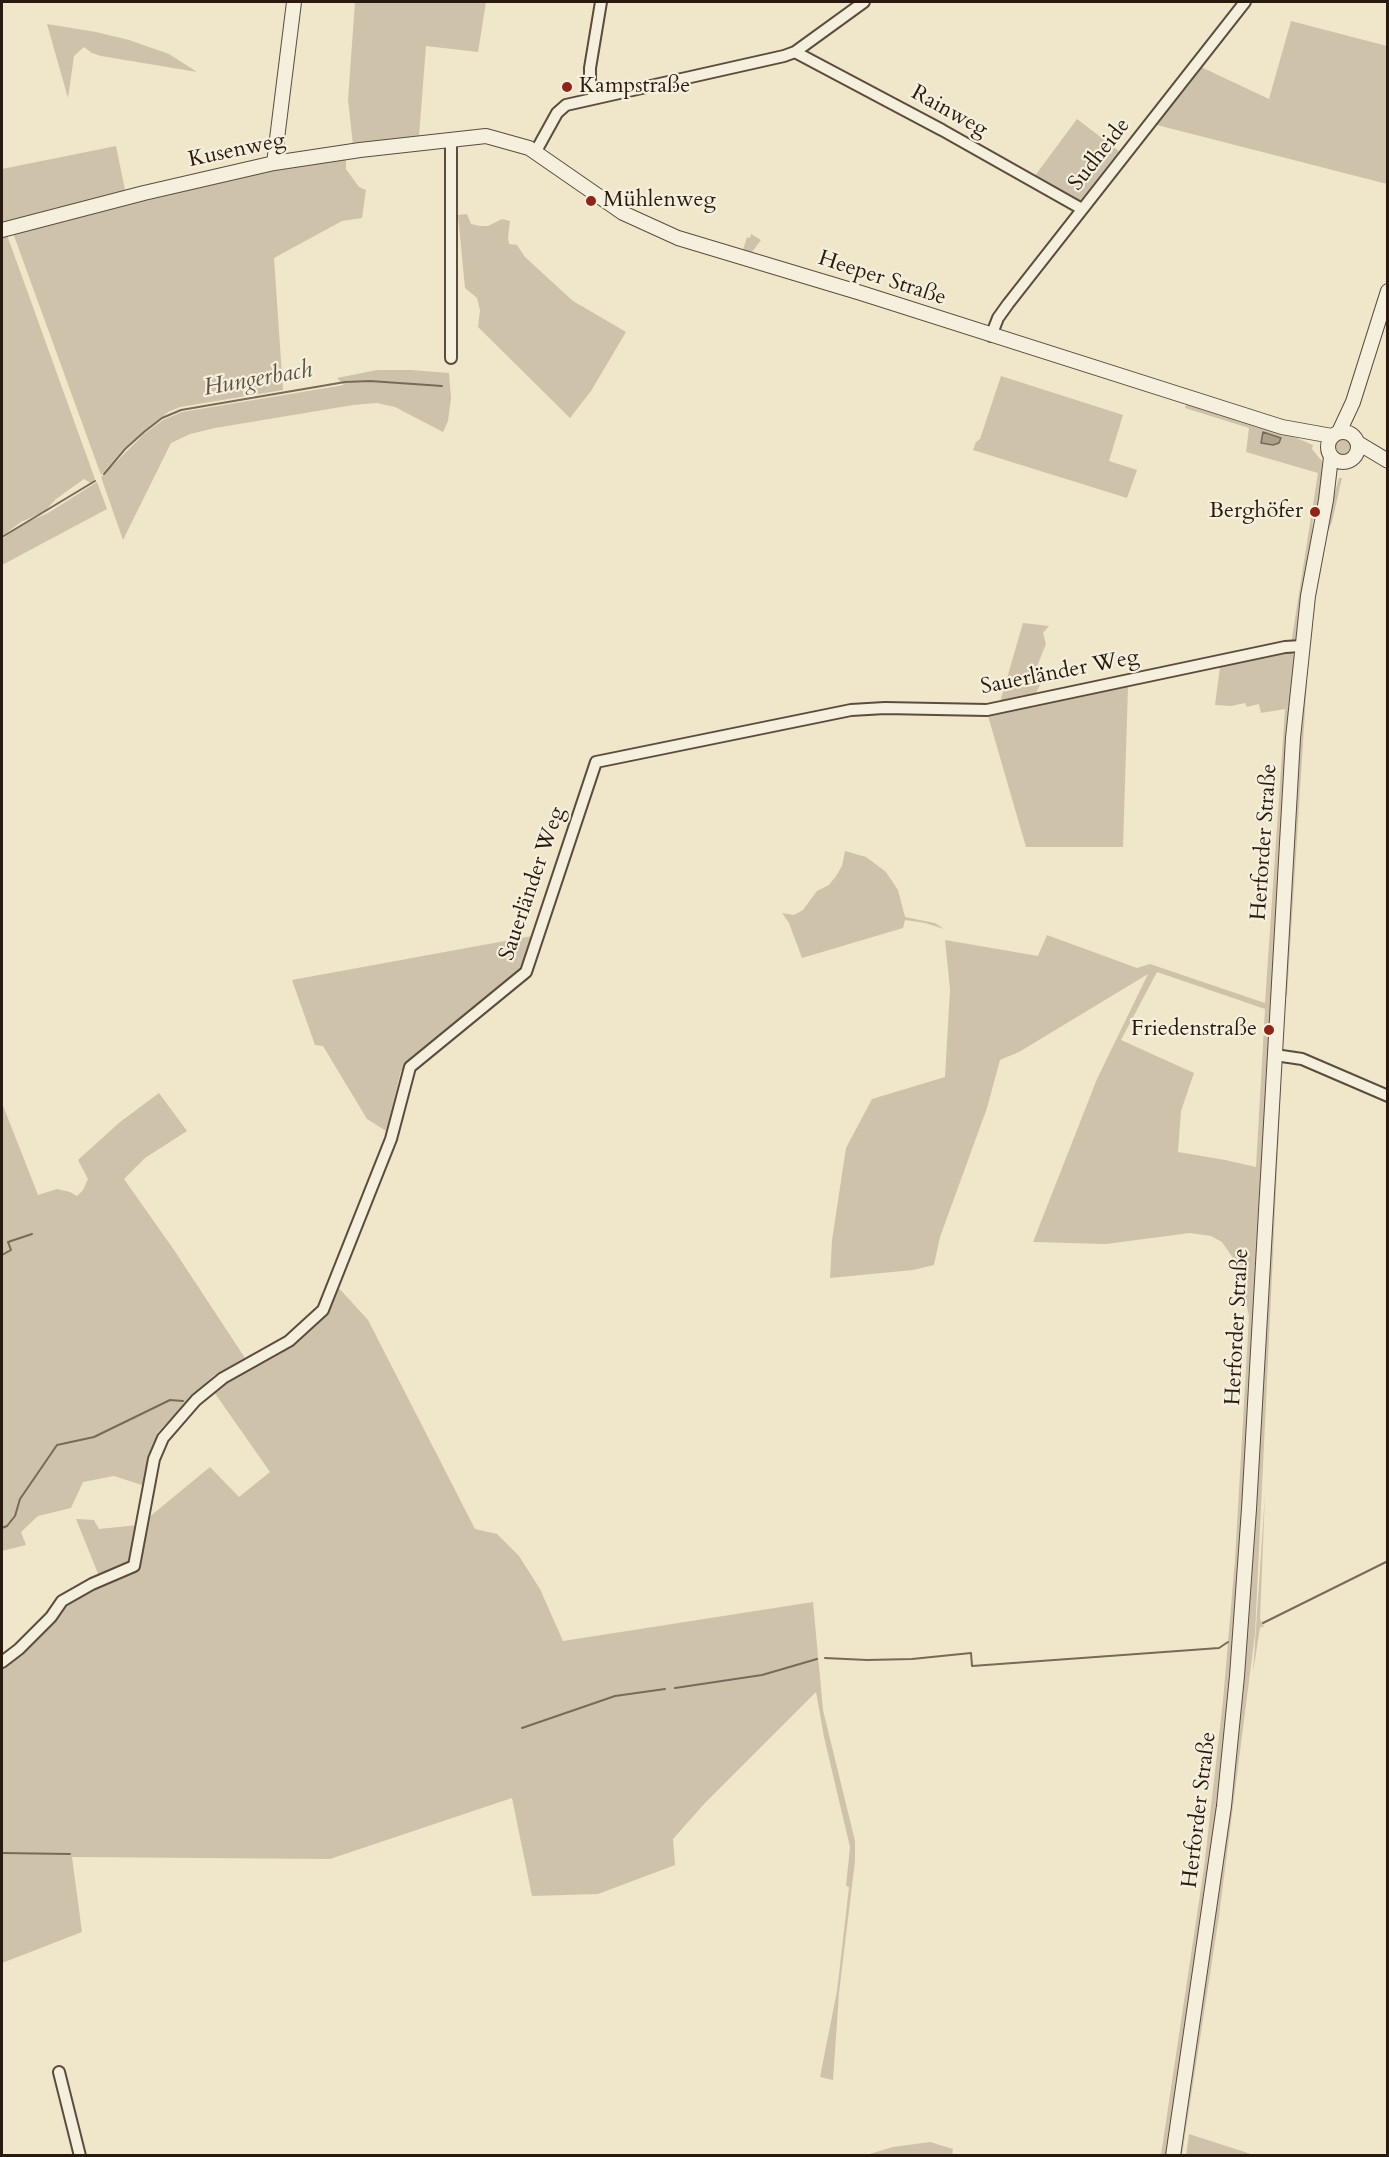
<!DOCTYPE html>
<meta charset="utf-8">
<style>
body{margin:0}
#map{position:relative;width:1389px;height:2157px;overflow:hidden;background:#f0e6ca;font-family:Cardo,serif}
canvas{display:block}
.frame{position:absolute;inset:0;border:3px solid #2a190e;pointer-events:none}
</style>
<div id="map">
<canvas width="1389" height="2157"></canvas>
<div class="frame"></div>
</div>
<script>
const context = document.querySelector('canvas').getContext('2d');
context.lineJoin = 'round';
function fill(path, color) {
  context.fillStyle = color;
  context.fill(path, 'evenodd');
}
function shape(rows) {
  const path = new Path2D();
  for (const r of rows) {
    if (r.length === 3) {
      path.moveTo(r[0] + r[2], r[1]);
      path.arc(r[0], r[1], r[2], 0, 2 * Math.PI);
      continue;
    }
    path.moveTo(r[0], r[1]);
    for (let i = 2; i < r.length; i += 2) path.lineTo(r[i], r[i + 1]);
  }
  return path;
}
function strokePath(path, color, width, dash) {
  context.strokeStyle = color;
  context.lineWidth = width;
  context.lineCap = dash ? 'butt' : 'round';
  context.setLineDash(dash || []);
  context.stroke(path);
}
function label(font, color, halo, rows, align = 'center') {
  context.font = font + ' Cardo,serif';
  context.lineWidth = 4.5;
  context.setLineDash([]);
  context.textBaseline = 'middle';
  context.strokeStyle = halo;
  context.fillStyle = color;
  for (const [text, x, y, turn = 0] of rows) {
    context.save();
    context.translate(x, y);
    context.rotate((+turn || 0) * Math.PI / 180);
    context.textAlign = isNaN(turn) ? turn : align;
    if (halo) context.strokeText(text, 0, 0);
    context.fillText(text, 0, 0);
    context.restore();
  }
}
fill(shape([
 [355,2,486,2,478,52,426,46,419,136,443,133,442,135,285,155,353,145,348,100],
 [1291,21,1387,46,1387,184,1157,125,1201,67,1269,99],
 [47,24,96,32,129,40,169,54,197,72,101,56,92,53,84,47,74,56,68,98],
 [1077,119,1119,151,1079,202,1034,177],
 [116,146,125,190,169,180,167,184,2,226,2,169],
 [346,158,346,169,359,187,366,190,362,218,342,221,274,258,283,390,180,407,168,412,123,449,101,475,13,233,15,230,287,165],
 [467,214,471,224,480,226,488,226,502,219,510,221,508,238,509,244,517,245,525,257,573,301,626,332,591,391,570,418,478,327,480,310,477,298,465,288,458,215],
 [2,233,7,235,95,479,91,483,84,479,56,499,45,511,21,522,2,536],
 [751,234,761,240,752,252,743,250,747,237,750,238],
 [377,370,411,370,449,373,451,398,448,421,443,432,395,407,377,403,353,405,215,428,190,434,171,443,123,540,101,477,144,434,163,420,182,412,344,385,337,378],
 [1001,376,1123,415,1109,461,1137,470,1127,498,973,450,976,442,980,439],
 [1187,402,1282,432,1313,445,1312,449,1322,461,1321,496,1313,520,1310,553,1297,639,1291,644,1318,473,1246,452,1249,428,1185,408],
 [1343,447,10],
 [1339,478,1342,478,1332,522,1326,536,1327,520],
 [97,482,107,509,2,565,2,539,23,524,48,513],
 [1023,623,1049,626,1043,633,1046,644,1036,669,1040,685,1035,695,1000,702],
 [1291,652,1296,657,1272,1012,1270,1011,1268,1033,1271,1035,1240,1594,1216,1830,1168,2155,1161,2155,1204,1868,1223,1701,1235,1559,1249,1316,1243,1286,1233,1258,1222,1242,1211,1236,1190,1233,1106,1244,1033,1242,1097,1079,1148,974,1019,1052,1000,1060,987,1108,940,1237,934,1265,913,1270,830,1278,832,1240,846,1148,872,1099,945,1077,950,989,945,940,1038,956,1047,935,1137,968,1150,964,1265,1003,1285,709,1261,713,1259,704,1247,707,1245,703,1231,706,1215,705,1220,667],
 [1157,972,1265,1009,1256,1167,1225,1160,1178,1152,1181,1111,1194,1073,1121,1040],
 [1308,664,1287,996,1284,996,1292,802],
 [1128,686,1123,847,1026,847,988,716],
 [845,851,866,857,886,872,898,890,905,917,935,923,944,929,925,923,905,920,903,928,802,958,789,923,782,913,794,915,803,910,817,891,829,885,836,876,842,866],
 [532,936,522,969,407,1063,401,1071,386,1131,367,1119,323,1046,315,1045,292,980],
 [1282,1063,1255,1634,1219,1916,1182,2155,1176,2156,1216,1890,1278,1068],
 [159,1093,187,1131,145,1158,124,1179,174,1250,245,1358,213,1376,157,1433,145,1486,114,1476,83,1482,71,1508,38,1516,21,1532,26,1545,2,1551,2,1103,38,1195,57,1189,70,1192,77,1196,83,1190,88,1179,78,1160,120,1122],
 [337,1286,368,1320,475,1529,497,1534,519,1556,540,1589,563,1641,813,1602,823,1710,855,1841,855,1861,839,1993,833,2080,820,2077,837,1991,849,1887,846,1886,850,1847,824,1737,816,1692,705,1803,673,1839,675,1865,598,1894,532,1896,512,1798,330,1859,72,1857,82,1932,2,1963,2,1666,67,1602,139,1570,148,1518,210,1467,239,1497,270,1472,214,1392,233,1379,283,1352,316,1324,328,1311],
 [1265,1494,1260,1619,1264,1626,1260,1628,1253,1672],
 [76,1519,94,1520,99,1529,138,1525,134,1552,129,1561,123,1567,99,1576],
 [1189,2134,1254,2155,1186,2155],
 [930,2142,953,2149,952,2155,866,2155,893,2147]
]), '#cec3aa');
const water = shape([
 [1263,432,1281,438,1279,443,1273,445,1261,443,1263,432]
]);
fill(water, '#ada08a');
strokePath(water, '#796a58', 1.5);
strokePath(shape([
 [104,474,125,449,144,432,162,418,181,410,345,382,370,381,442,386],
 [2,537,95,481],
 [2,1255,11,1250,8,1242,32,1234],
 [2,1528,7,1526,15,1516,20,1499,57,1445,94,1437,170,1400,183,1401],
 [1263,1623,1388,1561],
 [825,1658,867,1660,912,1659,971,1653,972,1666,1219,1648,1228,1642],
 [675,1688,762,1675,817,1659],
 [522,1728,615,1696,665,1689],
 [2,1853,70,1854]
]), '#796a58', 2);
const minor = shape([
 [795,52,942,130,1082,209],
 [594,98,590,80,590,68,601,2],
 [451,139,451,358],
 [536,151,557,113,566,105,784,56,795,52,864,2],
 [991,336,998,318,1008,304,1245,2],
 [1275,1055,1302,1059,1388,1096],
 [2,1662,19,1649,51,1617,62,1601,92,1584,134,1566,154,1459,163,1438,196,1400,223,1378,289,1341,323,1310,391,1139,410,1067,526,972,596,762,851,710,885,708,987,710,1285,647,1302,646],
 [59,2072,80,2156]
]);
const tertiary = shape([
 [274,163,294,2],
 [2,230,144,193,274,163,360,150,486,136,529,148,623,213,678,238,861,293,1282,427,1332,436],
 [1343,447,15],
 [1339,432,1353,402,1388,291],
 [1358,443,1388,461],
 [1173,2156,1224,1806,1237,1676,1249,1509,1293,738,1308,596,1326,500,1331,457]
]);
strokePath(minor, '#5c4c3d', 14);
strokePath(tertiary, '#5c4c3d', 16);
strokePath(minor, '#f5efdd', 10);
strokePath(tertiary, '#f5efdd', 14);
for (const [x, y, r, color] of [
 [567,87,6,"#8f2418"],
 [591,201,6,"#8f2418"],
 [1315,512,6,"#8f2418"],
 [1269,1030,6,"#8f2418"]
]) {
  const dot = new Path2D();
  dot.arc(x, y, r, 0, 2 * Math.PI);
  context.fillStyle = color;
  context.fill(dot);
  strokePath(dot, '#f5efdd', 2);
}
label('22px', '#2a190e', '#f5efdd', [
 ["Kampstraße",579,87],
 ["Mühlenweg",603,201],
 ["Berghöfer",1303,512,"right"],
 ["Friedenstraße",1257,1030,"right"]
], 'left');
label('22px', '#2a190e', '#f5efdd', [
 ["Rainweg",949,112,29],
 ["Kusenweg",237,151,-12],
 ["Sudheide",1100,155,-52],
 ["Heeper Straße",882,279,18],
 ["Sauerländer Weg",1060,673,-11],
 ["Herforder Straße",1265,842,-86],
 ["Sauerländer Weg",533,884,-71],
 ["Herforder Straße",1238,1327,-87],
 ["Herforder Straße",1200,1810,-83]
]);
label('italic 24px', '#5e4f40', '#f5efdd', [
 ["Hungerbach",258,380,-10]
]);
</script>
